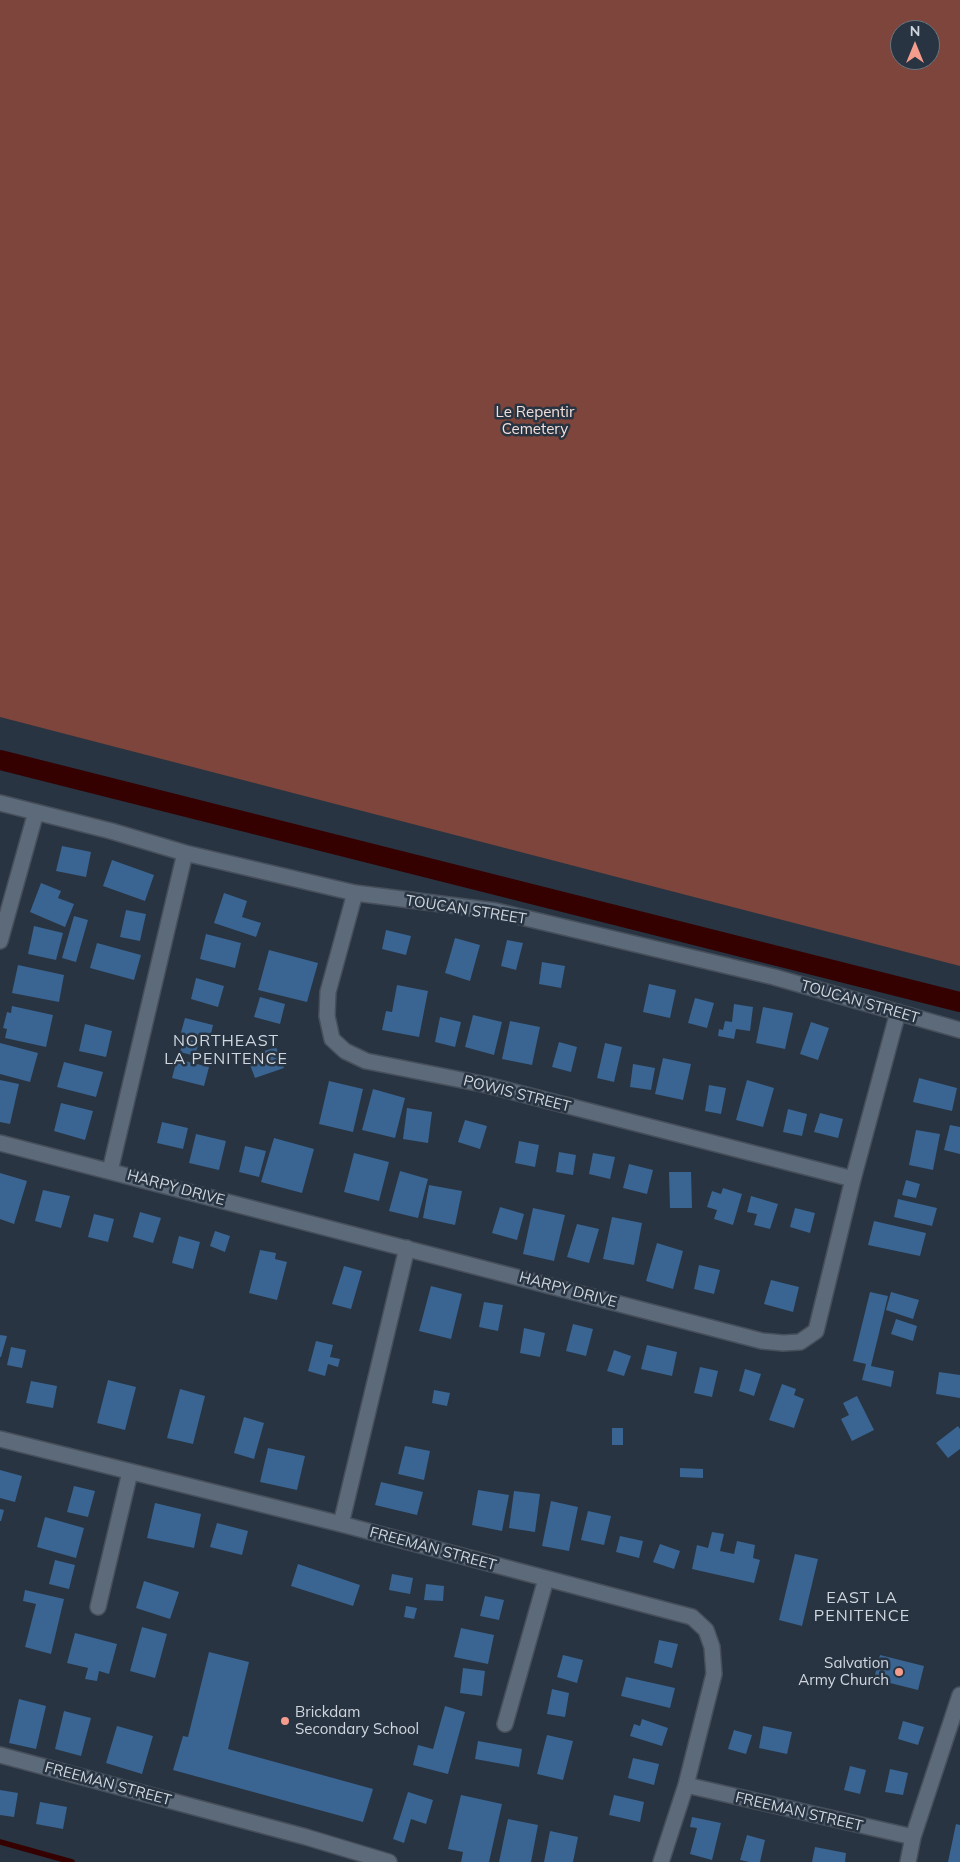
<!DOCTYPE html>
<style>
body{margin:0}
#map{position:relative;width:960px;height:1862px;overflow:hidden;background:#283441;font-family:Mulish,sans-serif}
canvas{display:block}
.north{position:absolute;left:890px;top:20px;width:50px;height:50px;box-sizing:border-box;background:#283441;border:1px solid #6b7580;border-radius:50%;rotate:0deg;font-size:14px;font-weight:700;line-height:20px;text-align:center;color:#cfd6df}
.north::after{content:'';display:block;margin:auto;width:18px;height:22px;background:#f49d8d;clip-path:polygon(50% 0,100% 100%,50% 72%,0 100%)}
</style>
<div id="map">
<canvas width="960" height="1862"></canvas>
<div class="north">N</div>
</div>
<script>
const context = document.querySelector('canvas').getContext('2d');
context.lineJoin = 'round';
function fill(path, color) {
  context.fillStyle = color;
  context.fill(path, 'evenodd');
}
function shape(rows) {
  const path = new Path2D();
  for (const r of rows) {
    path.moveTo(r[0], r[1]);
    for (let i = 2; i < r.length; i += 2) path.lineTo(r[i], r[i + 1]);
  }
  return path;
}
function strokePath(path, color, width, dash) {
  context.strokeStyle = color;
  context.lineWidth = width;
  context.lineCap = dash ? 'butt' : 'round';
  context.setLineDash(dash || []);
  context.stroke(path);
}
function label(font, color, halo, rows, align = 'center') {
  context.font = font + ' Mulish,sans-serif';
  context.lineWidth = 5;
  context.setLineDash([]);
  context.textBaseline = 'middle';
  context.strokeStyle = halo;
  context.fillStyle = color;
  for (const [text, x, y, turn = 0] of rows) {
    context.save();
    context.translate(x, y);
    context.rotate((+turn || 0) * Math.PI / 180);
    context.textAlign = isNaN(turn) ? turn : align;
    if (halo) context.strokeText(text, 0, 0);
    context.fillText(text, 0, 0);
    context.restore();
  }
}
fill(shape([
 [0,0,960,0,960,966,0,717],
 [900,30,930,30,930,60,900,60]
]), '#7d453b');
strokePath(shape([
 [0,1842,72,1862]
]), '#350000', 5.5);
strokePath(shape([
 [0,760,960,1002]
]), '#350000', 20);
fill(shape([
 [62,846,91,852,86,877,56,871],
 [112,860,154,875,145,901,103,886],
 [41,883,61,891,58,898,74,904,65,927,30,912],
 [224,893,247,901,242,917,261,923,256,937,214,923],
 [126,910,146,914,140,941,120,937],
 [74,916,88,920,76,962,62,958],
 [34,926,63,933,56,960,28,954],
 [386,930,411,936,406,955,382,949],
 [206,934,241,943,235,968,200,959],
 [455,938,480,945,470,981,445,973],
 [507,940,523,943,516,970,501,966],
 [97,943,141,955,134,980,90,968],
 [269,950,318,963,307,1002,258,990],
 [542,962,565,966,561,988,539,984],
 [18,965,64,975,59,1002,12,993],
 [196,978,224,986,218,1007,191,999],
 [649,984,676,990,670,1018,643,1012],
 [397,985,428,991,419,1037,382,1030,386,1011,392,1012],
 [260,997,285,1004,280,1024,254,1017],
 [695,998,714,1003,707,1028,688,1023],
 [734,1004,753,1007,750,1031,736,1029,734,1039,718,1036,719,1029,723,1030,725,1021,732,1022],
 [12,1006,53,1015,46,1047,5,1038,7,1029,3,1028,7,1012,11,1013],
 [763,1007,793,1013,785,1049,756,1043],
 [473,1015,502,1022,494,1055,465,1047],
 [440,1017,461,1022,455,1047,435,1042],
 [185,1018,213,1025,209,1043,180,1036],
 [510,1021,540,1027,532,1065,502,1059],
 [811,1022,829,1028,818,1060,800,1054],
 [85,1024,112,1031,106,1057,79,1051],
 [184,1039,199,1042,195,1056,180,1052],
 [559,1042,577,1047,571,1072,552,1067],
 [0,1043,38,1053,30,1082,0,1074],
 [605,1043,622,1047,614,1082,597,1078],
 [276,1047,284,1068,255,1078,247,1057],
 [663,1058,691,1064,683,1100,655,1094],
 [177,1059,209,1067,204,1086,172,1078],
 [64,1062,103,1072,96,1097,57,1087],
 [633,1064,655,1068,651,1090,630,1087],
 [919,1078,957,1088,952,1111,913,1102],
 [0,1080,19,1084,10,1124,0,1122],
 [747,1080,774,1088,763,1127,736,1120],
 [329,1081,363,1089,353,1132,319,1124],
 [709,1085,726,1088,721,1114,705,1111],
 [373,1089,405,1098,395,1138,362,1130],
 [61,1103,93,1111,85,1140,54,1131],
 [407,1108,432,1112,428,1143,403,1139],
 [788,1109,807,1114,802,1136,783,1132],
 [820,1113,843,1119,838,1138,814,1132],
 [465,1120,487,1126,480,1149,458,1142],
 [162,1122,188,1128,183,1149,157,1143],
 [950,1125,960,1127,960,1154,944,1150],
 [916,1130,940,1134,933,1170,909,1165],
 [196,1134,226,1141,219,1170,189,1163],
 [274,1138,314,1149,302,1193,261,1182],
 [519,1141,539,1145,535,1167,515,1163],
 [245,1146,266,1151,259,1177,239,1172],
 [559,1152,576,1155,573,1175,556,1172],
 [354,1153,389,1162,379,1201,344,1192],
 [593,1153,615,1157,610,1179,589,1174],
 [629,1164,653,1170,647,1194,623,1188],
 [400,1171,428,1179,418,1218,389,1211],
 [669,1172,691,1172,692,1208,670,1208],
 [0,1173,27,1181,14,1224,0,1219],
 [906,1180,920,1184,916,1198,902,1195],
 [429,1185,462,1191,455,1225,423,1218],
 [723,1188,742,1194,733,1225,714,1219,717,1210,707,1207,712,1191,721,1194],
 [43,1190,70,1196,61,1228,35,1221],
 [751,1196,778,1204,770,1229,754,1225,757,1214,747,1212],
 [898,1199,937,1208,932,1226,894,1217],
 [500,1207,524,1214,517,1240,492,1233],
 [533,1208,565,1215,554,1261,523,1254],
 [795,1208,815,1213,810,1233,790,1227],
 [140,1212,161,1218,153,1243,133,1237],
 [94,1214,114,1219,108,1242,88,1237],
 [612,1217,642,1223,634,1265,603,1259],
 [874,1221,926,1233,920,1256,868,1245],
 [577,1224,599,1229,589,1263,567,1257],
 [215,1231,230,1236,225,1252,210,1246],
 [179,1236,200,1242,193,1269,172,1263],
 [657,1243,683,1251,673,1289,646,1281],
 [260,1250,276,1253,275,1259,287,1262,277,1300,249,1293],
 [699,1265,720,1270,714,1294,694,1289],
 [344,1266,362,1271,351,1309,332,1304],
 [771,1280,799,1287,793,1312,764,1304],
 [431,1286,462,1294,451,1339,419,1331],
 [870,1292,888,1296,871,1366,894,1371,891,1387,862,1380,866,1364,853,1361],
 [891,1292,919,1300,913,1319,886,1310],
 [484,1302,503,1305,498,1331,479,1327],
 [896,1319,917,1326,913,1341,891,1334],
 [573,1324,593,1329,586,1356,566,1351],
 [524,1328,545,1333,540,1357,520,1353],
 [0,1335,7,1336,1,1357,0,1357],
 [316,1341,333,1345,330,1357,340,1359,338,1367,328,1364,325,1376,308,1371],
 [647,1345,677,1352,672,1376,641,1369],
 [11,1347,26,1350,22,1368,7,1365],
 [614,1350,631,1356,624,1376,607,1371],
 [700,1367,718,1371,712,1397,694,1393],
 [745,1369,761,1374,754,1396,739,1391],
 [939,1372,960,1375,960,1398,936,1394],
 [108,1380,136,1387,125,1430,97,1423],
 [31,1381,57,1386,53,1408,26,1403],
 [782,1384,796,1389,794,1395,804,1399,794,1428,769,1420],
 [180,1389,205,1396,193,1444,167,1438],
 [434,1390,450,1393,447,1406,432,1403],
 [857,1396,874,1430,852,1441,841,1419,849,1415,843,1403],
 [244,1417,264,1423,254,1459,234,1453],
 [958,1426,960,1429,960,1449,948,1458,936,1443],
 [612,1428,623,1428,623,1445,612,1445],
 [405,1446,430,1451,424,1480,398,1474],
 [268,1448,305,1456,297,1490,260,1482],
 [680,1468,703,1469,703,1478,680,1477],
 [0,1470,22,1476,15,1502,0,1498],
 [381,1482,423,1492,417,1515,375,1505],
 [74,1486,95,1491,88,1517,67,1512],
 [478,1490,509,1495,502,1531,472,1525],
 [514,1491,540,1494,535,1532,509,1528],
 [551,1501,578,1507,569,1551,542,1546],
 [155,1503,201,1514,194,1548,147,1538],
 [0,1509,4,1510,1,1521,0,1521],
 [588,1511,611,1516,604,1545,581,1540],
 [45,1517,84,1528,76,1558,37,1547],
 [217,1523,248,1531,242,1555,210,1547],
 [712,1532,724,1534,720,1551,734,1554,737,1541,755,1545,753,1558,760,1560,754,1583,692,1569,697,1545,708,1548],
 [620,1536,643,1541,639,1558,616,1552],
 [660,1544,680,1551,674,1569,653,1562],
 [795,1554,818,1559,802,1626,779,1620],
 [55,1560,75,1565,69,1589,49,1584],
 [298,1564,360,1585,353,1606,291,1586],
 [392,1574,413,1578,410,1594,389,1590],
 [144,1581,179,1592,170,1619,136,1608],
 [426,1584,444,1586,443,1601,424,1600],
 [25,1590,64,1599,51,1654,25,1647,36,1604,23,1601],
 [485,1596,504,1600,499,1620,480,1616],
 [406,1606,417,1608,414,1619,404,1617],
 [142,1627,167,1634,155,1678,130,1671],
 [461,1628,494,1635,488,1664,454,1657],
 [75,1633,117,1644,109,1674,99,1671,97,1681,85,1679,88,1668,67,1663],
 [659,1640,678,1644,672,1668,654,1663],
 [209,1652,249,1662,228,1749,373,1789,363,1822,173,1770,183,1736,188,1737],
 [563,1655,583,1660,577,1683,557,1677],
 [880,1655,924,1666,918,1690,874,1679],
 [463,1668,485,1671,482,1696,460,1693],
 [626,1677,675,1688,670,1708,621,1696],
 [552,1689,569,1693,565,1717,547,1714],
 [19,1699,46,1706,36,1749,9,1743],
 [445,1706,465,1712,448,1774,413,1765,418,1745,433,1749],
 [64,1711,91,1718,81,1756,55,1749],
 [642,1719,668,1728,662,1746,630,1736,634,1724,640,1726],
 [903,1721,924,1727,918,1745,898,1739],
 [117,1726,153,1736,142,1774,106,1763],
 [763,1726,792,1732,787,1754,759,1748],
 [734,1730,752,1735,746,1754,728,1749],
 [547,1735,573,1741,563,1780,537,1774],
 [478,1741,522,1749,519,1767,475,1759],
 [633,1758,659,1764,654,1785,628,1778],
 [850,1766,866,1770,860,1794,844,1790],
 [890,1769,908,1773,903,1795,885,1792],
 [0,1790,18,1793,14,1817,0,1815],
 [408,1792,433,1800,426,1824,411,1819,404,1843,393,1839],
 [461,1795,502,1804,489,1862,461,1862,463,1852,448,1849],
 [614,1795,644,1802,640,1822,609,1815],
 [40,1802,67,1807,63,1829,36,1824],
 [692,1817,721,1823,712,1860,690,1854,697,1828,690,1827],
 [508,1819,538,1825,531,1862,499,1862],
 [956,1824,960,1825,960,1862,948,1862],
 [550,1831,578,1837,573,1862,544,1862],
 [747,1835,765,1840,760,1862,749,1862,740,1860],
 [815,1847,846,1853,845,1862,812,1862]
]), '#3a6491');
const minor = shape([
 [0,803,111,831,185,853,355,893,496,911,774,977,960,1030],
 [355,893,328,992,327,1016,332,1039,345,1051,366,1061,487,1085,853,1179],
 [0,941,36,812],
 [0,1143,762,1341,783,1343,800,1342,816,1331,853,1179,898,1012],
 [110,1171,185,853],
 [0,1439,341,1524,692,1617,706,1630,712,1647,714,1674,686,1785],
 [341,1524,407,1248],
 [98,1607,130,1472],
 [505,1724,546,1579],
 [0,1755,306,1837,389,1862],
 [913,1837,960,1695],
 [661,1862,686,1785,913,1837,908,1862]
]);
strokePath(minor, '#464f5b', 18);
strokePath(minor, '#5d6a79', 15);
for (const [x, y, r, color] of [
 [899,1672,5,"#f49d8d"],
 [285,1721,5,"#f49d8d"]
]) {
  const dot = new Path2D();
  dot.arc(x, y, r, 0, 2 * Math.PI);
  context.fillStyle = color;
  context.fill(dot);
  strokePath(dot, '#283441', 2);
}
label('15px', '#f3dfda', '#283441', [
 ["Le Repentir",535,412],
 ["Cemetery",535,429]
]);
label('15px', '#cfd6df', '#283441', [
 ["TOUCAN STREET",466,910,9],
 ["TOUCAN STREET",860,1002,16],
 ["POWIS STREET",517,1094,14],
 ["HARPY DRIVE",176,1188,15],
 ["HARPY DRIVE",568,1290,15],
 ["FREEMAN STREET",433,1549,15],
 ["FREEMAN STREET",108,1784,15],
 ["FREEMAN STREET",799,1812,13]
]);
label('15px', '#cfd6df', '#283441', [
 ["Salvation",889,1663],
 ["Army Church",889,1680],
 ["Brickdam",295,1712,"left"],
 ["Secondary School",295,1729,"left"]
], 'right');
context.letterSpacing = '1px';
label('16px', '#cfd6df', '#283441', [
 ["NORTHEAST",226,1041],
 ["LA PENITENCE",226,1059],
 ["EAST LA",862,1598],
 ["PENITENCE",862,1616]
]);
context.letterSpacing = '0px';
</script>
